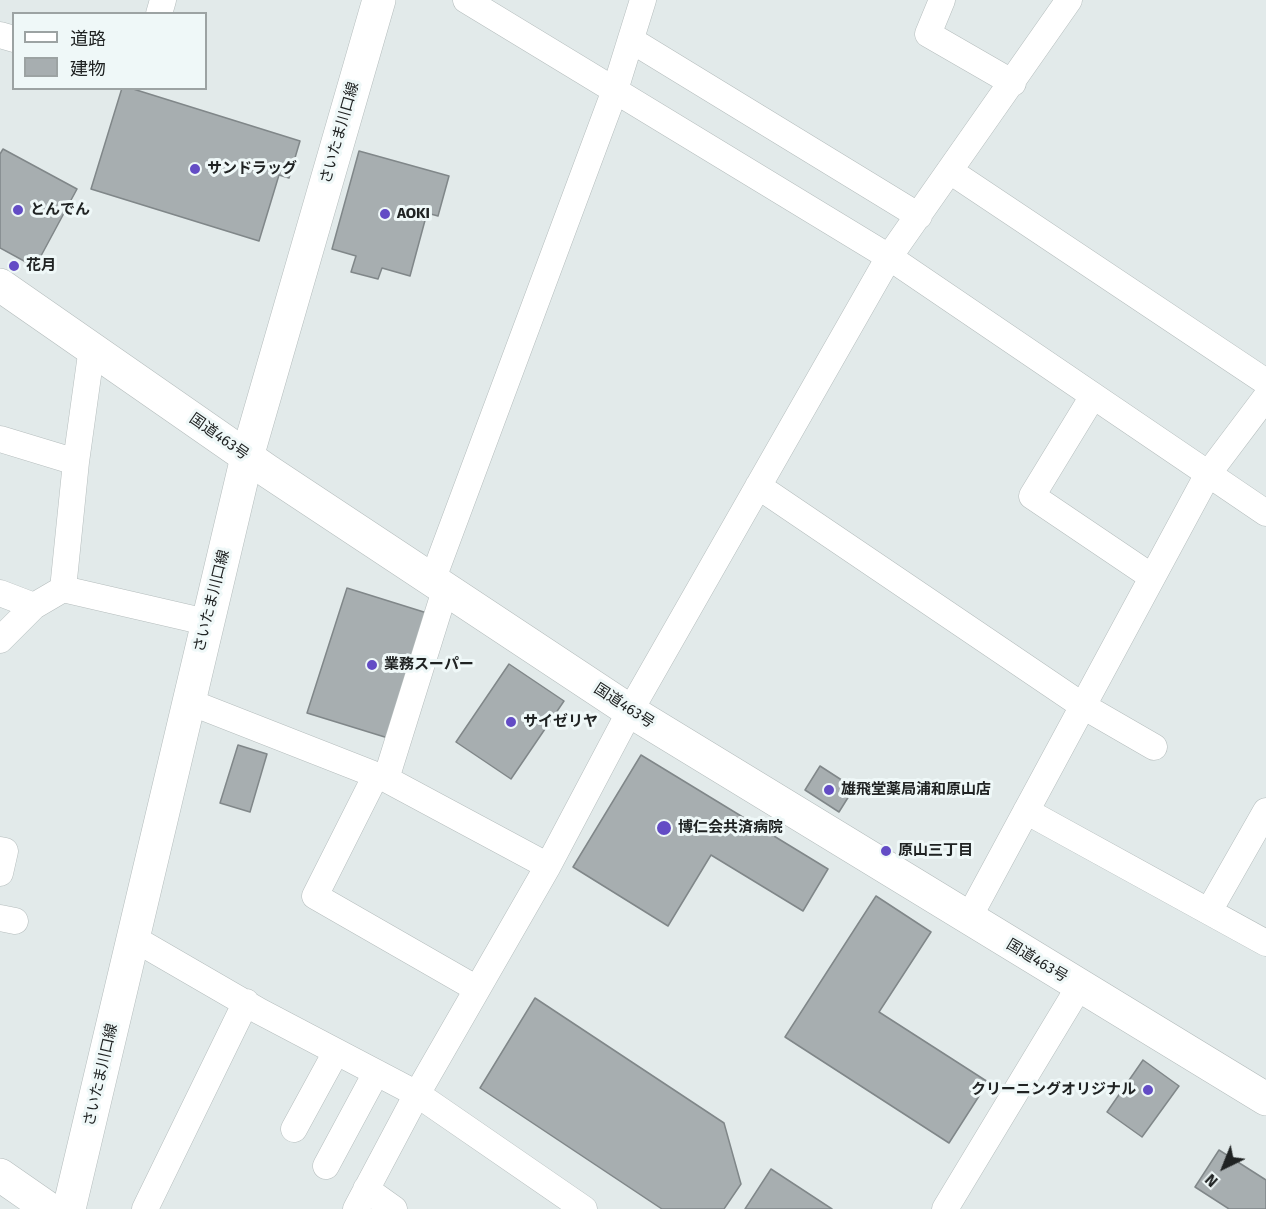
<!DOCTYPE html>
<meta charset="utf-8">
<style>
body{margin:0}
#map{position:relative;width:1266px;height:1209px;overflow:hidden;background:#e2eaea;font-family:"Fira Sans","Noto Sans JP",sans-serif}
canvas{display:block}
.legend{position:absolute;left:12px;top:12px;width:195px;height:78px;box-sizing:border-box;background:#eff8f8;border:2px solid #9ca3a3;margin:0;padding:8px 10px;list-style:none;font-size:18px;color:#202323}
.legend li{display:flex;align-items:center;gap:12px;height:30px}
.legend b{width:30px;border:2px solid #9ca3a3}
.north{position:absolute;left:1194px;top:1137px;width:60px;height:60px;-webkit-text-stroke:4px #eff8f8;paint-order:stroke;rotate:223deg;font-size:16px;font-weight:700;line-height:24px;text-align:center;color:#202323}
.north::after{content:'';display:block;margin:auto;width:21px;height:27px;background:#202323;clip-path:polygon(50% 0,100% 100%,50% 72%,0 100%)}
</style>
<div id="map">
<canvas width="1266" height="1209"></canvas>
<ul class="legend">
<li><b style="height:8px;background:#fff"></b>道路</li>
<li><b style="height:16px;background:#a7aeb0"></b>建物</li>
</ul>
<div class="north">N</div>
</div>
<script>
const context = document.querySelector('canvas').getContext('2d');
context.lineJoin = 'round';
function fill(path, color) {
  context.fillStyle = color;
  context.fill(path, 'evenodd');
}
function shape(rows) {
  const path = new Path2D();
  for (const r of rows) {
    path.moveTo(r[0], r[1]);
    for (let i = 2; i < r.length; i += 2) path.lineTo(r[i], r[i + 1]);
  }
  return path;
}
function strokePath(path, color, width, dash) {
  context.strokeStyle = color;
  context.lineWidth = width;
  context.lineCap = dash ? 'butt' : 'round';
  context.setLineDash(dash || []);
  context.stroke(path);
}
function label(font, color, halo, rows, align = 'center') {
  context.font = font + ' "Fira Sans","Noto Sans JP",sans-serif';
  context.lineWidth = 6;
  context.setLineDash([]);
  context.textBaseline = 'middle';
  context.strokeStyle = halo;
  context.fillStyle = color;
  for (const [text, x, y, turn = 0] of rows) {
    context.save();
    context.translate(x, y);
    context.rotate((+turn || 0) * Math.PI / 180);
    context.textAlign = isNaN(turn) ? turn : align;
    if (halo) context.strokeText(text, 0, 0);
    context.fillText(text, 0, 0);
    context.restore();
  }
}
const building = shape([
 [122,88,130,88,300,141,289,178,279,175,259,241,91,189,122,88],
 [3,149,77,189,35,267,0,248,0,154,3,149],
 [359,151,449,176,438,216,427,213,410,276,382,268,378,279,351,272,356,256,332,249,359,151],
 [347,588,427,613,388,738,307,713,347,588],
 [509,664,564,701,511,779,456,742,509,664],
 [238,745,267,754,250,812,220,803,238,745],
 [641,755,828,869,803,911,711,855,668,926,573,867,641,755],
 [820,766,854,788,839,812,805,790,820,766],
 [876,896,931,932,879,1012,988,1082,949,1143,785,1037,876,896],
 [535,998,724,1123,741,1184,724,1209,662,1209,480,1088,535,998],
 [1143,1060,1179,1086,1142,1137,1107,1112,1143,1060],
 [1219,1150,1266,1180,1266,1209,1229,1209,1195,1187,1219,1150],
 [771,1169,832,1209,745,1209,771,1169]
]);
fill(building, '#a7aeb0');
strokePath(building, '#808789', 1.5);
const minor = shape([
 [466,0,889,257,1266,513],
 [942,0,928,34,1013,83],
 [159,14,163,0],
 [0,35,14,39],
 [631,40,919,216],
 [950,171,1266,382],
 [1093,396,1032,496,1152,577],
 [0,439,76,462],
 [758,486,1083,706,1154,747],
 [432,581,615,90,643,0],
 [63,589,76,462,92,347],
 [0,593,34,606],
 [0,640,34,606,63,589,206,622],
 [187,701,386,779,548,866],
 [376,775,315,896,477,989],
 [386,779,445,590],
 [1026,811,1266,943],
 [0,850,5,851,0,873],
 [1209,911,1266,811],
 [0,918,15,921],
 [968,919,1208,474,1266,397],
 [133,938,259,1011,417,1094,584,1209],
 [294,1129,336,1052],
 [326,1166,376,1073],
 [366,1189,394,1209],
 [145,1209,246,1002],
 [356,1209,417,1094,548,866,630,711,889,257,1069,0],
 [945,1209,1079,987]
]);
const major = shape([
 [69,1209,247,457,379,0]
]);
const highway = shape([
 [0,285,269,472,630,711,1266,1099],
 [0,1175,49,1209]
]);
strokePath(minor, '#b5bdbd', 27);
strokePath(major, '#b5bdbd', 34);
strokePath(highway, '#b5bdbd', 34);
strokePath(minor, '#fff', 26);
strokePath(major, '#fff', 33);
strokePath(highway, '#fff', 33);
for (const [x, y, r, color] of [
 [195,169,6,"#634cc5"],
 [18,210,6,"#634cc5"],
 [385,214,6,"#634cc5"],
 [14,266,6,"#634cc5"],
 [372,665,6,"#634cc5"],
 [511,722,6,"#634cc5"],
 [829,790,6,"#634cc5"],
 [664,828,8,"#634cc5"],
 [886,851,6,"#634cc5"],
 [1148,1090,6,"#634cc5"]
]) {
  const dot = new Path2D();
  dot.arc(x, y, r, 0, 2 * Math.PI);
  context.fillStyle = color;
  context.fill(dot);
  strokePath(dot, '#eff8f8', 2);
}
label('15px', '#202323', '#eff8f8', [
 ["さいたま川口線",340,133,-74],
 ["国道463号",219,437,35],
 ["さいたま川口線",212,601,-76],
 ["国道463号",624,706,33],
 ["国道463号",1037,961,31],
 ["さいたま川口線",101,1075,-77]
]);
label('bold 15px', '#202323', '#eff8f8', [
 ["サンドラッグ",207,169],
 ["とんでん",30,210],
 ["AOKI",397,214],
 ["花月",26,266],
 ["業務スーパー",384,665],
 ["サイゼリヤ",523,722],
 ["雄飛堂薬局浦和原山店",841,790],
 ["博仁会共済病院",678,828],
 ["原山三丁目",898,851],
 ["クリーニングオリジナル",1136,1090,"right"]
], 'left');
</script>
